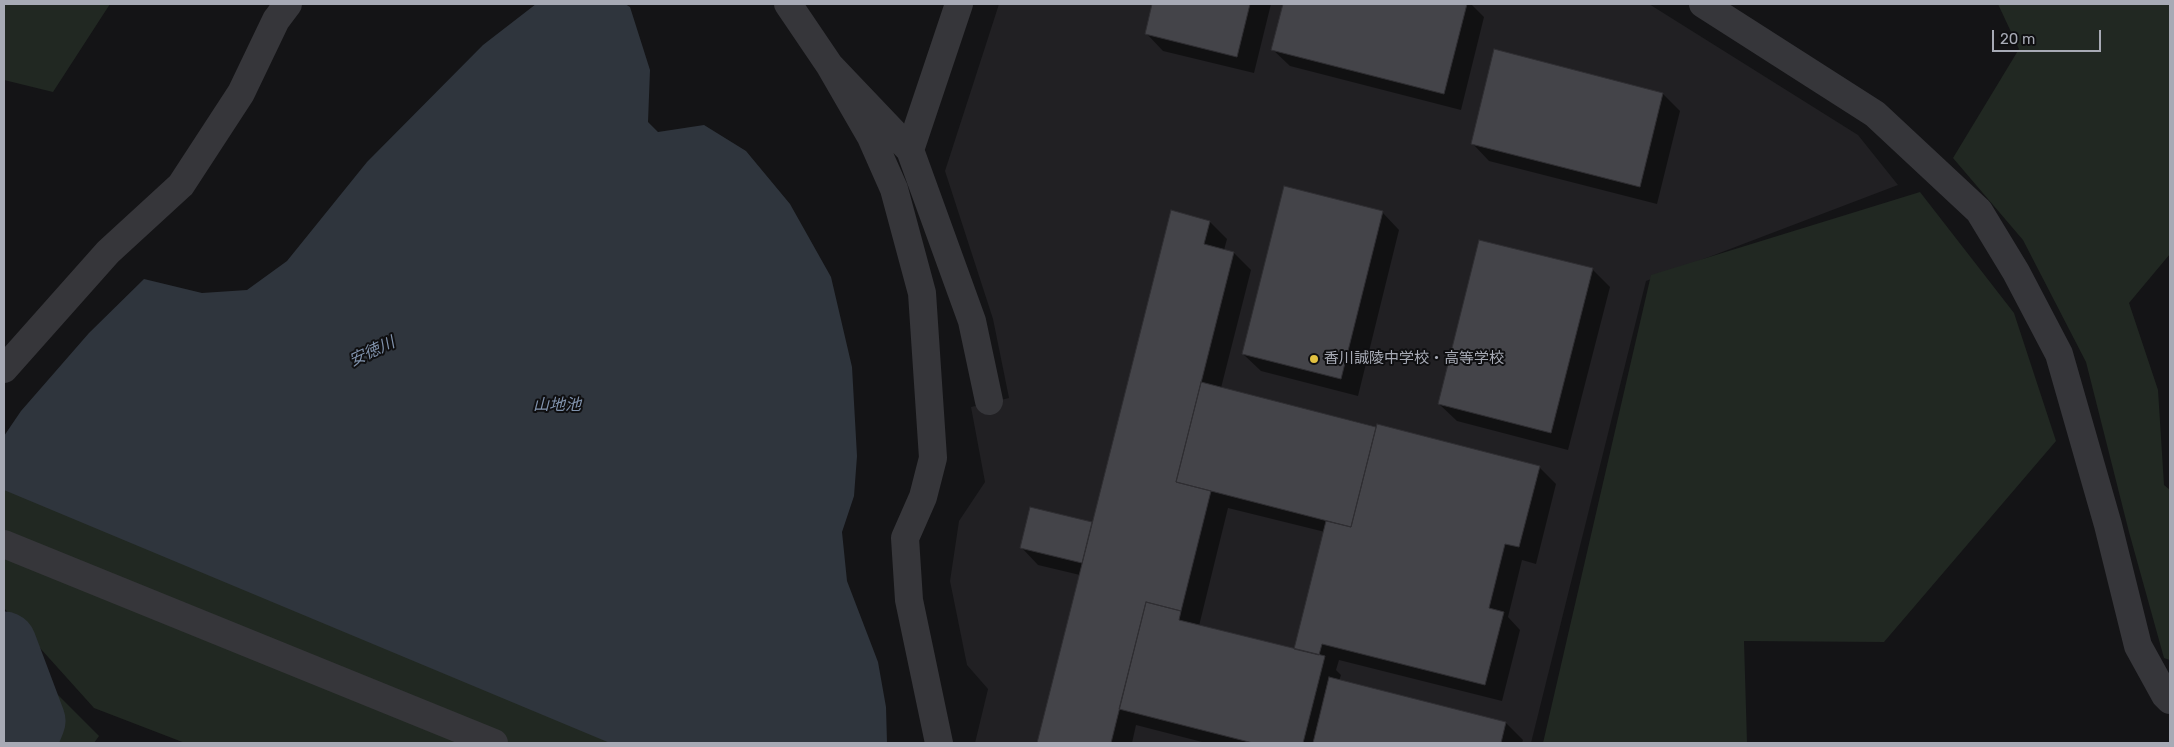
<!DOCTYPE html>
<meta charset="utf-8">
<style>
body{margin:0}
#map{position:relative;width:2174px;height:747px;overflow:hidden;background:#141416;font-family:Rubik,sans-serif}
canvas{display:block}
.frame{position:absolute;inset:0;border:5px solid #a7aab5;pointer-events:none}
.scale{position:absolute;left:1992px;top:30px;width:109px;height:22px;box-sizing:border-box;border:2px solid #a7aab5;border-top:0;padding-left:6px;font-size:15px;line-height:18px;white-space:nowrap;color:#a7aab5;-webkit-text-stroke:4px #0f0f11;paint-order:stroke}
</style>
<div id="map">
<canvas width="2174" height="747"></canvas>
<div class="frame"></div>
<div class="scale">20 m</div>
</div>
<script>
const context = document.querySelector('canvas').getContext('2d');
context.lineJoin = 'round';
function fill(path, color) {
  context.fillStyle = color;
  context.fill(path, 'evenodd');
}
function shape(rows) {
  const path = new Path2D();
  for (const r of rows) {
    path.moveTo(r[0], r[1]);
    for (let i = 2; i < r.length; i += 2) path.lineTo(r[i], r[i + 1]);
  }
  return path;
}
function strokePath(path, color, width, dash) {
  context.strokeStyle = color;
  context.lineWidth = width;
  context.lineCap = dash ? 'butt' : 'round';
  context.setLineDash(dash || []);
  context.stroke(path);
}
function label(font, color, halo, rows, align = 'center') {
  context.font = font + ' Rubik,"Noto Sans JP",sans-serif';
  context.lineWidth = 4;
  context.setLineDash([]);
  context.textBaseline = 'middle';
  context.strokeStyle = halo;
  context.fillStyle = color;
  for (const [text, x, y, turn = 0] of rows) {
    context.save();
    context.translate(x, y);
    context.rotate((+turn || 0) * Math.PI / 180);
    context.textAlign = isNaN(turn) ? turn : align;
    if (halo) context.strokeText(text, 0, 0);
    context.fillText(text, 0, 0);
    context.restore();
  }
}
fill(shape([
 [999,4,1649,4,1858,135,1898,185,1646,281,1531,743,975,743,988,689,967,665,950,581,959,521,985,482,971,407,1009,398,993,319,945,171]
]), '#212023');
fill(shape([
 [4,4,110,4,53,92,4,80],
 [1998,4,2170,4,2170,254,2129,303,2158,390,2164,485,2170,490,2170,660,2164,658,2129,532,2086,362,2023,240,1953,158,2019,49],
 [1920,192,2014,313,2056,441,1884,642,1744,641,1747,743,1543,743,1651,275],
 [4,474,621,743,185,743,94,708,4,608],
 [37,674,99,736,94,743,4,743,4,688]
]), '#212822');
fill(shape([
 [536,4,625,4,630,7,650,70,648,122,658,132,704,125,746,151,790,204,831,277,852,367,857,456,854,496,842,532,847,581,878,662,886,707,887,743,610,743,4,490,4,436,21,411,89,333,144,279,202,293,247,290,287,261,367,162,483,45]
]), '#2f353d');
fill(shape([
 [1153,4,1271,4,1254,73,1163,51,1146,33],
 [1284,4,1471,4,1484,17,1461,110,1290,66,1272,49],
 [1663,94,1680,111,1657,204,1489,161,1472,143],
 [1382,212,1399,230,1358,396,1261,371,1243,354],
 [1210,222,1227,239,1224,250,1234,253,1251,270,1221,388,1539,467,1556,484,1536,564,1522,560,1508,617,1520,630,1502,701,1339,660,1336,670,1341,675,1339,681,1506,723,1523,740,1522,743,1206,743,1136,725,1132,743,1038,743,1080,575,1038,565,1021,547,1031,508,1093,524],
 [1228,508,1325,532,1295,650,1199,626],
 [1593,270,1610,287,1568,450,1457,421,1439,404]
]), '#0007');
strokePath(shape([
 [4,644,33,721,24,743]
]), '#2f353d', 65);
const building = shape([
 [1152,4,1250,4,1237,57,1145,34,1152,4],
 [1283,4,1467,4,1444,94,1271,50,1283,4],
 [1494,49,1663,93,1640,187,1471,144,1494,49],
 [1284,186,1383,211,1341,379,1242,354,1284,186],
 [1171,210,1210,221,1204,244,1234,252,1176,482,1211,491,1181,611,1146,602,1111,743,1037,743,1171,210],
 [1479,240,1593,268,1551,433,1438,404,1479,240],
 [1201,382,1376,427,1351,527,1176,482,1201,382],
 [1377,424,1540,466,1519,547,1505,544,1489,608,1504,612,1485,685,1322,644,1319,655,1294,649,1326,521,1351,527,1377,424],
 [1030,507,1092,522,1082,563,1020,548,1030,507],
 [1146,602,1181,611,1179,620,1325,656,1303,743,1253,743,1119,709,1146,602],
 [1329,677,1506,722,1501,743,1313,743,1329,677]
]);
fill(building, '#444449');
strokePath(building, '#2f2e32', 1);
strokePath(shape([
 [788,4,830,66,910,150,972,321,989,401],
 [1703,4,1875,114,1979,211,2016,272,2059,354,2108,525,2138,646,2165,695,2170,700],
 [830,66,871,137,894,189,922,293,933,458,923,497,905,538,909,600,939,743],
 [910,150,959,4],
 [4,369,108,252,181,185,241,93,276,20,288,4],
 [4,544,494,743]
]), '#36363a', 28);
for (const [x, y, r, color] of [
 [1314,359,5,"#e2c140"]
]) {
  const dot = new Path2D();
  dot.arc(x, y, r, 0, 2 * Math.PI);
  context.fillStyle = color;
  context.fill(dot);
  strokePath(dot, '#0f0f11', 2);
}
label('15px', '#a7aab5', '#0f0f11', [
 ["香川誠陵中学校・高等学校",1324,359]
], 'left');
label('italic 16px', '#8193ad', '#0f0f11', [
 ["安徳川",372,352,-25],
 ["山地池",557,405]
]);
</script>
